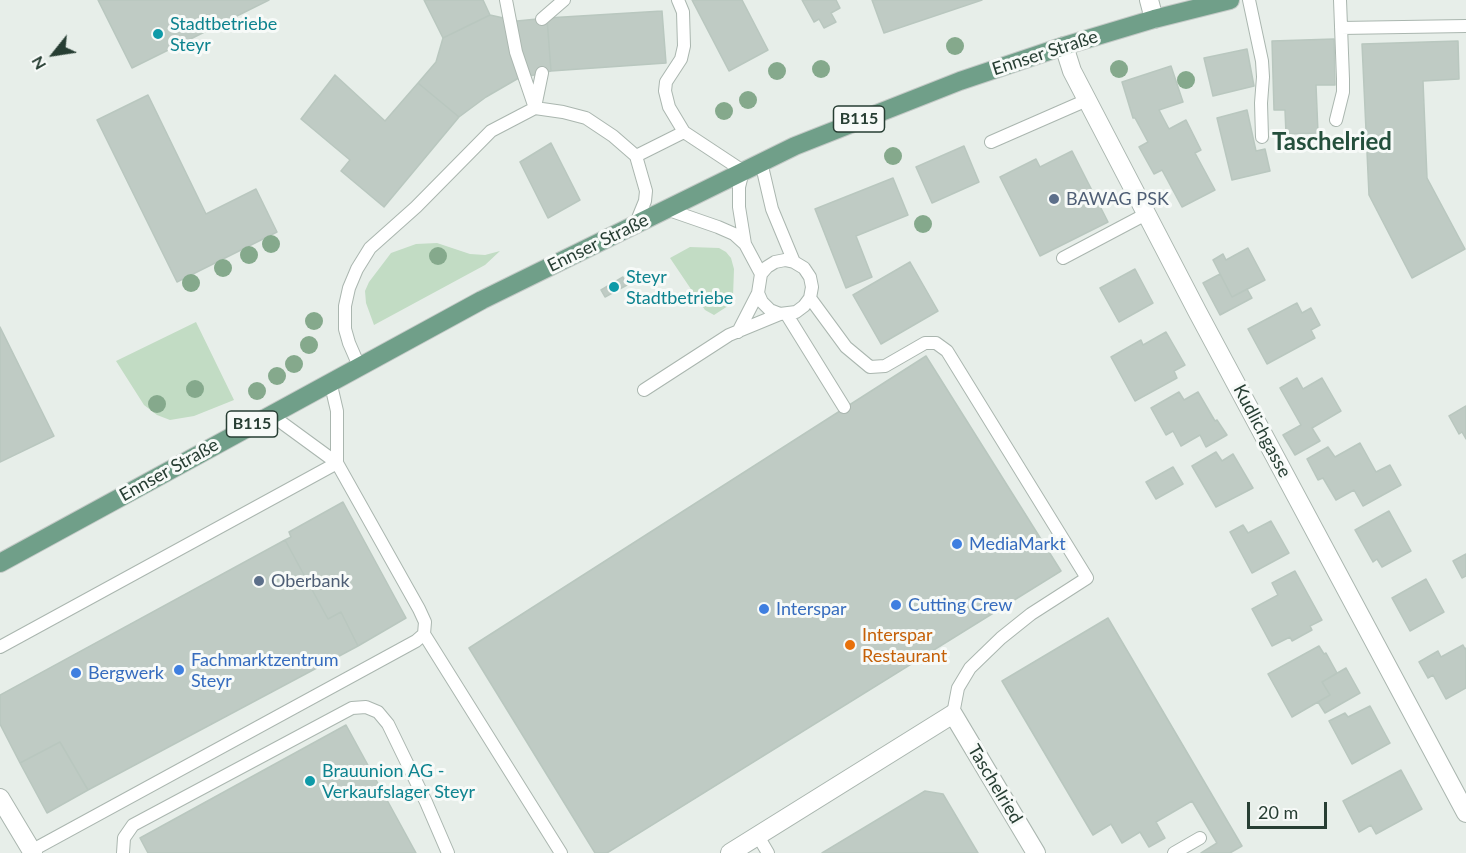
<!DOCTYPE html>
<meta charset="utf-8">
<style>
body{margin:0}
#map{position:relative;width:1466px;height:853px;overflow:hidden;background:#e7eee9;font-family:Lato,sans-serif}
canvas{display:block}
.north{position:absolute;left:24px;top:24px;width:60px;height:60px;-webkit-text-stroke:4px #f7faf8;paint-order:stroke;rotate:240deg;font-size:16px;font-weight:700;line-height:24px;text-align:center;color:#273e33}
.north::after{content:'';display:block;margin:auto;width:21px;height:27px;background:#273e33;clip-path:polygon(50% 0,100% 100%,50% 72%,0 100%)}
.scale{position:absolute;left:1247px;top:802px;width:80px;height:27px;box-sizing:border-box;border:3px solid #273e33;border-top:0;padding-left:8px;font-size:18px;line-height:21px;white-space:nowrap;color:#273e33;-webkit-text-stroke:4px #f7faf8;paint-order:stroke}
</style>
<div id="map">
<canvas width="1466" height="853"></canvas>
<div class="north">N</div>
<div class="scale">20 m</div>
</div>
<script>
const context = document.querySelector('canvas').getContext('2d');
context.lineJoin = 'round';
function fill(path, color) {
  context.fillStyle = color;
  context.fill(path, 'evenodd');
}
function shape(rows) {
  const path = new Path2D();
  for (const r of rows) {
    path.moveTo(r[0], r[1]);
    for (let i = 2; i < r.length; i += 2) path.lineTo(r[i], r[i + 1]);
  }
  return path;
}
function strokePath(path, color, width, dash) {
  context.strokeStyle = color;
  context.lineWidth = width;
  context.lineCap = dash ? 'butt' : 'round';
  context.setLineDash(dash || []);
  context.stroke(path);
}
function label(font, color, halo, rows, align = 'center') {
  context.font = font + ' Lato,sans-serif';
  context.lineWidth = 6;
  context.setLineDash([]);
  context.textBaseline = 'middle';
  context.strokeStyle = halo;
  context.fillStyle = color;
  for (const [text, x, y, turn = 0] of rows) {
    context.save();
    context.translate(x, y);
    context.rotate((+turn || 0) * Math.PI / 180);
    context.textAlign = isNaN(turn) ? turn : align;
    if (halo) context.strokeText(text, 0, 0);
    context.fillText(text, 0, 0);
    context.restore();
  }
}
fill(shape([
 [437,243,470,254,485,255,500,251,485,265,374,325,366,303,365,291,369,282,391,253,416,244],
 [690,247,719,248,726,252,731,258,734,269,733,297,731,304,714,315,705,310,670,258],
 [196,322,234,400,194,416,170,420,157,415,144,405,116,361]
]), '#c2dcc4');
const building = shape([
 [98,0,269,0,132,68,98,0],
 [424,0,483,0,490,15,443,38,424,0],
 [692,0,742,0,768,50,729,71,692,0],
 [802,0,836,0,840,8,831,13,836,22,824,28,819,19,814,22,802,0],
 [872,0,982,0,884,33,872,0],
 [662,11,666,63,551,71,547,18,662,11],
 [490,15,517,21,547,18,551,71,517,79,486,97,459,117,418,83,436,62,443,38,490,15],
 [1334,39,1335,85,1316,85,1318,133,1286,134,1285,110,1274,110,1272,41,1334,39],
 [1458,41,1459,79,1423,81,1427,178,1465,249,1412,278,1369,195,1362,44,1458,41],
 [1247,49,1254,86,1213,96,1204,58,1247,49],
 [1171,66,1183,102,1159,110,1169,129,1186,120,1201,150,1195,153,1215,190,1182,207,1162,170,1154,174,1139,147,1148,142,1135,118,1133,118,1122,82,1171,66],
 [335,75,385,121,418,83,459,117,384,207,341,171,350,160,301,119,335,75],
 [148,95,206,214,256,189,277,232,177,282,97,120,148,95],
 [1247,110,1256,151,1265,149,1270,171,1232,180,1217,118,1247,110],
 [551,143,580,200,548,218,520,162,551,143],
 [964,146,979,182,932,203,916,167,964,146],
 [1072,151,1108,222,1040,256,1000,177,1036,159,1040,167,1072,151],
 [893,178,908,215,856,236,872,277,846,288,815,209,893,178],
 [1248,248,1265,280,1232,297,1213,260,1223,254,1226,260,1248,248],
 [910,262,938,311,881,344,853,295,910,262],
 [1135,269,1153,303,1119,322,1100,288,1135,269],
 [1220,274,1232,297,1247,289,1252,298,1220,315,1203,283,1220,274],
 [623,277,627,285,605,297,601,290,623,277],
 [1297,303,1302,313,1311,308,1320,325,1311,330,1315,338,1267,364,1248,329,1297,303],
 [0,327,54,436,0,462,0,327],
 [1166,332,1185,365,1174,371,1177,378,1135,401,1111,357,1141,340,1143,345,1166,332],
 [926,356,1061,571,607,853,595,853,469,648,926,356],
 [1297,378,1303,389,1322,378,1341,411,1312,428,1320,441,1295,455,1283,435,1301,425,1280,388,1297,378],
 [1179,392,1184,400,1198,392,1215,421,1217,420,1227,435,1206,447,1200,435,1181,446,1173,431,1166,435,1151,408,1179,392],
 [1466,406,1466,439,1462,432,1459,434,1449,416,1466,406],
 [1360,443,1376,472,1390,465,1401,485,1363,506,1354,490,1336,500,1323,478,1318,480,1307,459,1328,447,1335,457,1360,443],
 [1216,452,1222,461,1233,454,1253,488,1216,507,1192,466,1216,452],
 [1173,467,1183,484,1156,499,1146,482,1173,467],
 [343,502,406,618,358,646,341,612,328,619,285,540,291,537,289,532,343,502],
 [1389,511,1411,551,1382,567,1377,559,1373,562,1355,530,1389,511],
 [1271,521,1289,553,1252,573,1230,532,1243,525,1248,533,1271,521],
 [285,540,328,619,341,612,358,646,88,790,60,742,20,763,0,724,0,695,285,540],
 [1466,554,1466,576,1462,578,1453,561,1466,554],
 [1295,571,1322,620,1310,626,1312,630,1292,641,1290,637,1272,646,1252,609,1278,595,1272,583,1295,571],
 [1426,579,1444,612,1410,631,1392,598,1426,579],
 [1108,618,1242,846,1230,853,1201,853,1217,843,1192,801,1156,822,1165,838,1149,847,1140,832,1122,843,1111,824,1093,835,1002,681,1108,618],
 [1463,645,1465,649,1466,648,1466,688,1446,699,1433,675,1428,678,1419,662,1438,651,1441,657,1463,645],
 [1319,646,1324,654,1326,653,1337,673,1322,682,1330,695,1292,717,1268,674,1319,646],
 [1346,668,1360,693,1325,713,1318,702,1330,695,1322,682,1346,668],
 [1370,706,1390,743,1352,764,1329,721,1345,713,1348,717,1370,706],
 [346,725,416,853,148,853,140,838,346,725],
 [60,742,88,790,47,813,20,763,60,742],
 [1401,770,1422,809,1376,834,1371,825,1359,832,1343,801,1401,770],
 [925,791,943,794,978,853,822,853,925,791]
]);
fill(building, '#bfcbc4');
strokePath(building, '#b9c7bf', 1.5);
const service = shape([
 [506,0,516,52,535,108],
 [678,0,683,12,684,46,681,59,666,82,665,91,669,107,684,132,743,171,739,187,739,207,745,244,761,274],
 [1249,0,1262,61,1263,77,1261,103,1262,137],
 [542,19,564,0],
 [1341,28,1466,26],
 [535,107,542,73],
 [1336,120,1343,92,1343,79,1340,0],
 [991,142,1087,100],
 [636,156,684,132],
 [761,162,772,209,794,262],
 [666,209,718,227,734,234,745,244],
 [1063,258,1148,213],
 [810,298,804,306,796,312,780,314,770,310,762,302,758,293,761,274,767,267,775,262,785,260,794,262,804,268,810,277,812,287,810,298,846,347,870,367,885,366,925,343,936,343,947,351,1087,578,1031,614,1001,638,970,668,958,688,953,714],
 [787,315,844,407],
 [738,332,758,293],
 [359,366,349,343,345,329,345,306,349,288,357,269,370,248,416,207,491,131,535,108,563,112,586,118,613,136,636,156,646,191,645,201,636,223],
 [330,381,337,411,337,463],
 [644,390,729,335,780,314],
 [424,634,561,853],
 [0,647,337,463],
 [758,836,768,853],
 [31,851,416,641,424,634,425,622,419,609,337,463,270,414],
 [123,853,124,838,133,825,352,708,366,707,378,712,388,724,426,802,448,853],
 [1174,853,1200,838]
]);
const minor = shape([
 [1149,0,1154,19],
 [1064,46,1072,71,1197,311,1466,813],
 [0,798,33,853],
 [730,853,953,714,1036,853]
]);
const primary = shape([
 [0,563,482,300,795,146,960,81,1064,46,1154,19,1230,0]
]);
strokePath(service, '#aab6af', 14);
strokePath(minor, '#aab6af', 20);
strokePath(primary, '#c3c9c6', 20);
strokePath(service, '#fff', 12);
strokePath(minor, '#fff', 18);
strokePath(primary, '#709f89', 18);
context.fillStyle = '#85a98c';
for (const [x, y] of [
 [955,46],
 [821,69],
 [1119,69],
 [777,71],
 [1186,80],
 [748,100],
 [724,111],
 [893,156],
 [923,224],
 [271,244],
 [249,255],
 [438,256],
 [223,268],
 [191,283],
 [314,321],
 [309,345],
 [294,364],
 [277,376],
 [195,389],
 [257,391],
 [157,404]
]) {
  context.beginPath();
  context.arc(x, y, 9, 0, 2 * Math.PI);
  context.fill();
}
for (const [x, y, r, color] of [
 [158,34,6,"#0f9aa8"],
 [1054,199,6,"#5c6f8a"],
 [614,287,6,"#0f9aa8"],
 [957,544,6,"#3f7fe0"],
 [259,581,6,"#5c6f8a"],
 [896,605,6,"#3f7fe0"],
 [764,609,6,"#3f7fe0"],
 [850,645,6,"#e8710a"],
 [179,670,6,"#3f7fe0"],
 [76,673,6,"#3f7fe0"],
 [310,781,6,"#0f9aa8"]
]) {
  const dot = new Path2D();
  dot.arc(x, y, r, 0, 2 * Math.PI);
  context.fillStyle = color;
  context.fill(dot);
  strokePath(dot, '#f7faf8', 2);
}
for (const [x, y, w] of [
 [859,119,51],
 [252,424,51]
]) {
  const box = new Path2D();
  box.roundRect(x - w / 2, y - 13, w, 26, 4.5);
  context.fillStyle = '#f7faf8';
  context.fill(box);
  strokePath(box, '#273e33', 1.5);
}
label('bold 16px', '#273e33', null, [
 ["B115",859,119],
 ["B115",252,424]
]);
label('18px', '#0d838f', '#f7faf8', [
 ["Stadtbetriebe",170,24],
 ["Steyr",170,45],
 ["Steyr",626,277],
 ["Stadtbetriebe",626,298],
 ["Brauunion AG -",322,771],
 ["Verkaufslager Steyr",322,792]
], 'left');
label('18px', '#273e33', '#f7faf8', [
 ["Ennser Straße",1045,53,-18],
 ["Ennser Straße",598,243,-26],
 ["Kudlichgasse",1262,431,62],
 ["Ennser Straße",169,470,-29],
 ["Taschelried",995,784,59]
]);
label('18px', '#4e5e75', '#f7faf8', [
 ["BAWAG PSK",1066,199],
 ["Oberbank",271,581]
], 'left');
label('18px', '#366cbe', '#f7faf8', [
 ["MediaMarkt",969,544],
 ["Cutting Crew",908,605],
 ["Interspar",776,609],
 ["Fachmarktzentrum",191,660],
 ["Steyr",191,681],
 ["Bergwerk",88,673]
], 'left');
label('18px', '#c56008', '#f7faf8', [
 ["Interspar",862,635],
 ["Restaurant",862,656]
], 'left');
label('bold 24px', '#244f3c', '#f7faf8', [
 ["Taschelried",1332,142]
]);
</script>
